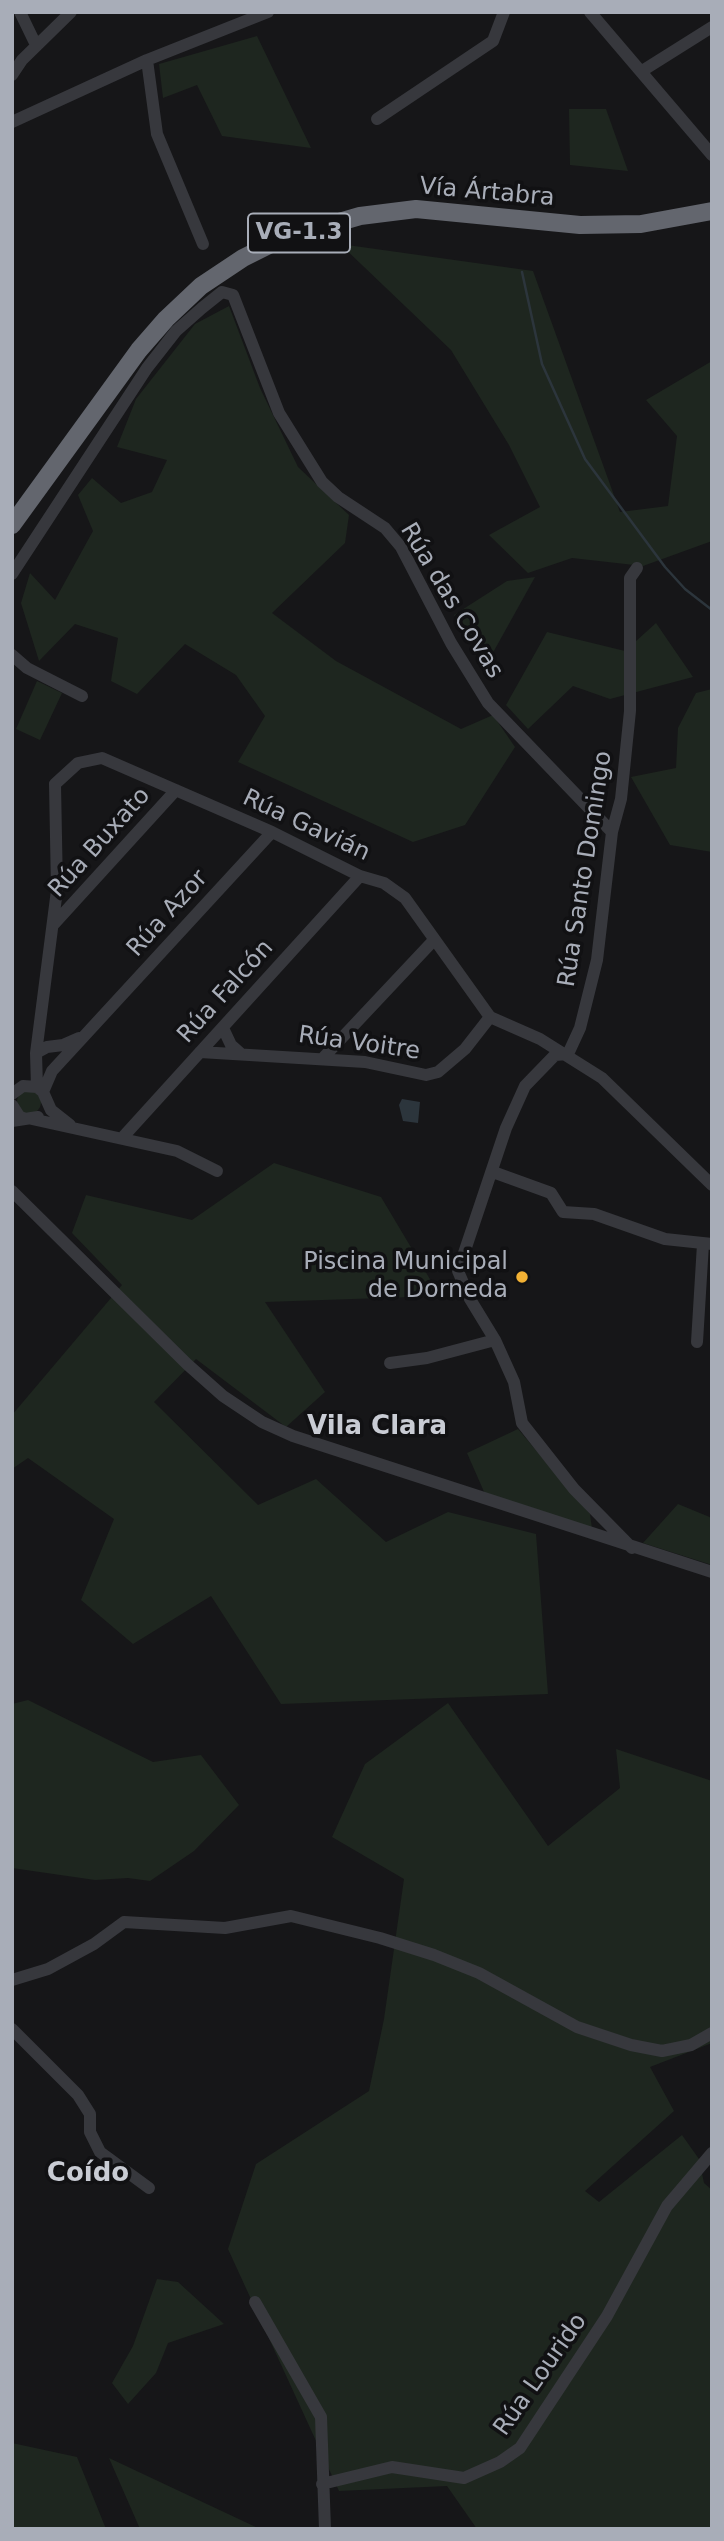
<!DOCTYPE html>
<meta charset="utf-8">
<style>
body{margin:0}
#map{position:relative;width:724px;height:2541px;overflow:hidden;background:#161618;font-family:"DejaVu Sans",sans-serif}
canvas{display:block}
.frame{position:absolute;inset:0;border:14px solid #a8adb8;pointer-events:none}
</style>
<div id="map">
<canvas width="724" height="2541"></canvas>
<div class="frame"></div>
</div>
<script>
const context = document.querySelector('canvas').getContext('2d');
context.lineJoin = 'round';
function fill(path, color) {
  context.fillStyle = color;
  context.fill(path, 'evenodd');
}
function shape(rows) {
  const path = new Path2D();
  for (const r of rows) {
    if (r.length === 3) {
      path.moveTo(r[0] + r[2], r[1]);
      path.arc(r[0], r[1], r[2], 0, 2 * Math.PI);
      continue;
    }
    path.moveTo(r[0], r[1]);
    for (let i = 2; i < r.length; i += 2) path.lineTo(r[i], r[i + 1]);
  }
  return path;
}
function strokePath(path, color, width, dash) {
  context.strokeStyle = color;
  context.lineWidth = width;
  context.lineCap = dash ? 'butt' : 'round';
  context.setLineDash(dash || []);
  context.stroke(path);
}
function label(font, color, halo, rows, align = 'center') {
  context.font = font + ' "DejaVu Sans",sans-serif';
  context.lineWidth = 7;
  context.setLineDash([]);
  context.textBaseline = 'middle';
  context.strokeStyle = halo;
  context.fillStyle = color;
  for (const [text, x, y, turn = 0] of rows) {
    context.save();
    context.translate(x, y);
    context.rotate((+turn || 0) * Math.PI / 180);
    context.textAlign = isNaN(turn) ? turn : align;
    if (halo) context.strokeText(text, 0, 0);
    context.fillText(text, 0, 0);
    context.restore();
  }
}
fill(shape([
 [257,36,311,148,222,136,197,85,163,98,159,64],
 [569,109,606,109,628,171,570,165],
 [340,244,533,271,620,512,668,506,677,436,646,400,712,361,712,541,643,566,572,558,528,573,489,535,540,507,509,445,451,350],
 [229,306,260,388,298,467,349,515,345,543,272,613,336,661,461,729,493,715,515,747,465,825,413,842,238,762,265,716,236,675,185,644,137,694,111,681,118,638,75,624,39,661,21,603,30,573,55,600,93,531,78,495,92,478,121,503,152,492,167,460,117,447,136,399,195,324],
 [535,577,485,667,454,615,507,581],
 [656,623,693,677,610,699,573,686,528,729,506,705,547,632,625,651],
 [37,681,62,693,40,740,16,729],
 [712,689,712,852,670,845,631,777,676,768,678,728,696,693],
 [29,1102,12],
 [274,1163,381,1197,440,1296,265,1302,325,1392,286,1427,196,1359,154,1402,258,1505,316,1479,386,1542,448,1512,536,1534,548,1694,281,1704,211,1596,133,1644,81,1600,114,1519,28,1458,12,1469,12,1415,122,1285,72,1233,86,1195,192,1220],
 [518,1429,590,1514,592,1529,485,1494,467,1453],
 [678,1504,712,1518,712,1565,643,1543],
 [28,1700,153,1762,201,1755,239,1805,194,1851,150,1881,128,1878,95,1880,12,1868,12,1704],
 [448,1703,548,1846,620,1788,616,1749,712,1781,712,2043,650,2067,674,2111,585,2191,599,2202,682,2135,699,2159,704,2183,712,2190,712,2529,477,2529,447,2486,339,2491,228,2249,256,2164,369,2091,384,2019,404,1879,332,1837,365,1764],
 [157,2279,178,2282,224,2324,168,2343,156,2373,128,2404,112,2383,133,2346],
 [12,2443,77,2457,106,2529,12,2529],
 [109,2458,260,2529,140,2529]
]), '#1e261f');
fill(shape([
 [402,1099,420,1102,418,1123,403,1121,399,1105]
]), '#2c353c');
strokePath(shape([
 [522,272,542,364,585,459,665,567,685,589,712,610]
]), '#2c353c', 2.5);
strokePath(shape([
 [20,12,36,45],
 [590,12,712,155],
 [147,60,157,134,203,244],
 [642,71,712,27],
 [12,75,22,60,71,12],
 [377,119,493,41,504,12],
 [12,122,147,60,268,12],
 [12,574,147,368,176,331,202,308,222,292,233,295,279,413,322,482,338,497,385,528,401,547,451,643,488,703,612,832],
 [12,655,27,668,82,696],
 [54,924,176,790],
 [223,1028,231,1045,240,1053],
 [200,1052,365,1062,426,1075,438,1072,465,1049,490,1017],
 [36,1053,47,1047,63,1045,79,1038],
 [323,1058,433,941],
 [37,1087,36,1053,57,890,55,784,78,763,102,758,272,832,360,876,384,883,405,898,490,1017,540,1039,602,1078,712,1185],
 [43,1092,52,1071,272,832],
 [12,1094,23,1086,37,1087,43,1092,51,1110,70,1125],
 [12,1105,19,1116,25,1119],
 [32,1119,177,1151,217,1171],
 [12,1121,38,1117],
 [123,1137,360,876],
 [493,1172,551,1193,563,1212,594,1214,665,1239,712,1244],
 [12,1191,187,1364,223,1396,262,1422,293,1436,712,1572],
 [697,1342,703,1244],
 [390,1363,427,1358,495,1340],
 [632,1548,574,1489,522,1423,514,1382,495,1340,470,1299,458,1271,506,1128,525,1086,555,1055,568,1054,580,1028,597,960,612,832,621,799,630,711,630,578,637,568],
 [12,1980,48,1969,94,1944,124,1922,225,1928,291,1916,380,1938,434,1955,479,1973,577,2027,631,2045,662,2051,691,2045,712,2033],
 [12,2029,78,2095,90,2114,90,2132,100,2152,149,2188],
 [255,2302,321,2417,325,2529],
 [322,2484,392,2467,464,2478,500,2462,520,2448,607,2316,667,2206,712,2153]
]), '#37383d', 12);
strokePath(shape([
 [12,525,139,350,166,319,201,286,243,258,281,239,360,216,416,209,580,225,641,224,712,211]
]), '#63666e', 18);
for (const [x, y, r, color] of [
 [522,1277,7,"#f2b134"]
]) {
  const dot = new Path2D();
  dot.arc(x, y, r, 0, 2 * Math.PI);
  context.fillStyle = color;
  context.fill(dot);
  strokePath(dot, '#111113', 2.5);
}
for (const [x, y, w] of [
 [299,233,102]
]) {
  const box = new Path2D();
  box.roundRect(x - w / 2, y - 19.5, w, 39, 5);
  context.fillStyle = '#111113';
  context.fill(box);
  strokePath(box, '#a8adb8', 2);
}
label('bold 23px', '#a8adb8', null, [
 ["VG-1.3",299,233]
]);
label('24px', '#a8adb8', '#111113', [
 ["Vía Ártabra",487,193,5],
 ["Rúa das Covas",451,601,59],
 ["Rúa Gavián",306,826,25],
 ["Rúa Buxato",100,843,-48],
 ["Rúa Santo Domingo",586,869,-81],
 ["Rúa Azor",168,914,-48],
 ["Rúa Falcón",226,992,-48],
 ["Rúa Voitre",359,1044,8],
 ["Rúa Lourido",541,2375,-55]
]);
label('24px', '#a8adb8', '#111113', [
 ["Piscina Municipal",508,1263],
 ["de Dorneda",508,1291]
], 'right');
label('bold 26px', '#c9ccd4', '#111113', [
 ["Vila Clara",377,1427],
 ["Coído",88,2174]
]);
</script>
